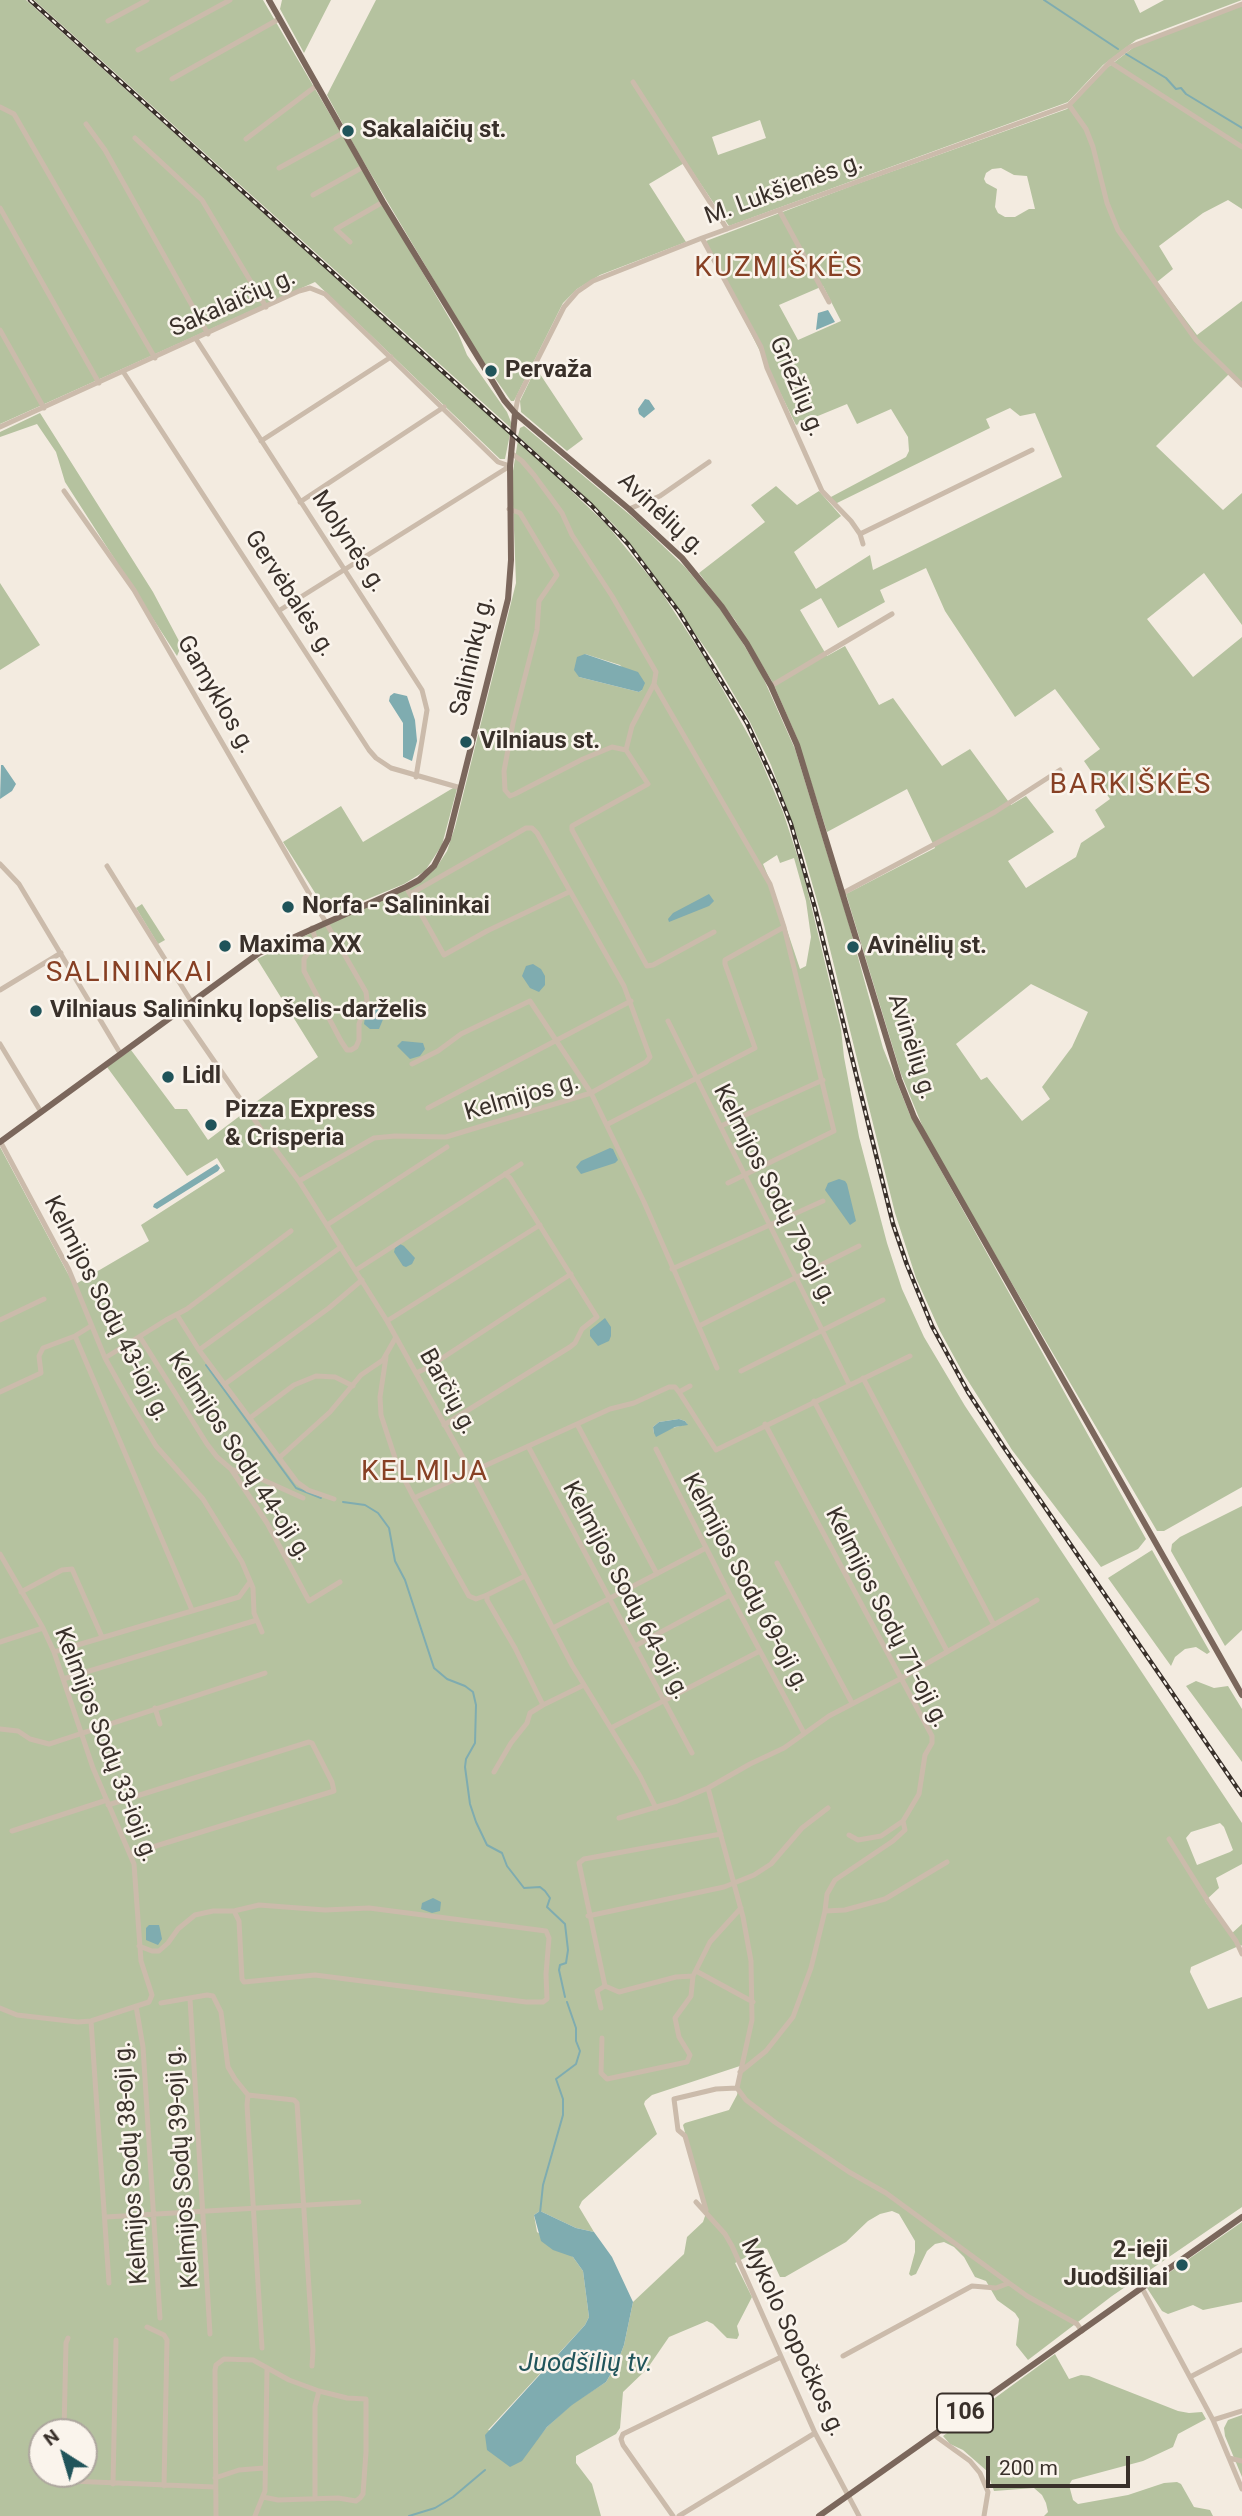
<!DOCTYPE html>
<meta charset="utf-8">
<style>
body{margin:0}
#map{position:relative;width:1242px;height:2516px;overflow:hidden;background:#f3ebe0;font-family:Roboto,sans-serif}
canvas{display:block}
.north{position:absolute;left:28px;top:2418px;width:70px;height:70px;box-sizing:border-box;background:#faf4ec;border:2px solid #ada69e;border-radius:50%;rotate:323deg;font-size:19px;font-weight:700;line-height:28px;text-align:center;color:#39302a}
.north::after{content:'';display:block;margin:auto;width:24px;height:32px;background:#20545a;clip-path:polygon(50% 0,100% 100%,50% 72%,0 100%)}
.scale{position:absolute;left:986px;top:2456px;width:144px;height:32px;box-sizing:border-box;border:4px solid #39302a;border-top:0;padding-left:9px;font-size:21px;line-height:24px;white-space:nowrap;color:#39302a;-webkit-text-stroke:5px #faf4ec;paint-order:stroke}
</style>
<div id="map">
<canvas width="1242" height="2516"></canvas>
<div class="north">N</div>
<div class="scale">200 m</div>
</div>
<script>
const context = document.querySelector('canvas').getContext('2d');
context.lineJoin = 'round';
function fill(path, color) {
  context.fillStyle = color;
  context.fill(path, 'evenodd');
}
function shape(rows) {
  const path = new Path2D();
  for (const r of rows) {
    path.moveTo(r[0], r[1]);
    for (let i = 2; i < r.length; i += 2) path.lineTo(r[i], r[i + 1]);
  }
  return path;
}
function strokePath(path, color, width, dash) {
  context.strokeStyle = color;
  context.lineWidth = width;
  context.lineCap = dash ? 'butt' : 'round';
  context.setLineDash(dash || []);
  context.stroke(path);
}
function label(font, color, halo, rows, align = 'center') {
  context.font = font + ' Roboto,sans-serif';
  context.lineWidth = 5;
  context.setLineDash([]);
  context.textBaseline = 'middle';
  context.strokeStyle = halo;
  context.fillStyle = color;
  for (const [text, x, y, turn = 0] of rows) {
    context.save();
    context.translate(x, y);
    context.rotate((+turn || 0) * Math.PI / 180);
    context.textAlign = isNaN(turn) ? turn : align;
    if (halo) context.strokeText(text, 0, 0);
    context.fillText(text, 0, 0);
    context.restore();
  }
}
fill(shape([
 [0,0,26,0,510,434,505,459,500,459,315,282,0,424],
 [34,0,263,0,458,333,467,355,507,412,511,422,511,428],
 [282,0,331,0,304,53,280,9],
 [376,0,1134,0,1140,13,1164,0,1242,0,1136,40,1103,65,1068,102,729,226,686,162,649,184,686,242,600,275,577,289,563,303,514,401,511,401,478,354,359,154,327,95],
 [760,120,766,138,718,155,712,137],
 [1242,5,1242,209,1228,200,1203,213,1159,246,1173,269,1157,282,1197,335,1242,301,1242,386,1229,374,1156,446,1223,510,1242,493,1242,625,1204,573,1147,619,1193,677,1242,637,1242,1487,1164,1531,1157,1531,949,1176,924,1130,901,1074,846,894,935,848,907,789,827,832,797,738,773,683,735,620,699,573,765,522,751,505,776,486,797,505,819,491,841,516,794,552,816,589,870,555,873,570,1062,477,1035,413,1020,416,1010,408,986,419,990,428,835,504,829,498,906,457,909,451,908,437,891,409,857,424,847,404,796,425,706,241,854,185,1067,109,1103,71,1134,47],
 [1001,168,1014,175,1027,176,1035,209,1029,209,1015,217,1005,217,998,213,995,207,997,189,986,183,984,179,986,173,992,169],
 [823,286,841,321,798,340,779,305],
 [926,568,945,611,1015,717,1055,689,1100,749,1084,761,1110,799,1095,810,1105,827,1081,843,1076,857,1026,888,1008,861,1054,832,1026,796,1011,805,970,749,942,766,893,698,879,705,845,646,827,656,800,610,821,598,838,628,885,602,880,590],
 [1031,984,1088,1012,1072,1047,1042,1087,1050,1099,1022,1121,987,1077,981,1080,956,1044],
 [536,368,583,439,567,451,521,412,520,401],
 [40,413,153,592,179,641,180,649,177,656,65,482,56,452,37,424,0,437,0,432],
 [524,426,636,520,685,567,726,616,761,673,795,749,848,921,883,1048,910,1115,1146,1539,1138,1549,1101,1567,1012,1450,963,1373,940,1331,916,1278,895,1213,824,925,804,855,771,765,750,722,713,659,645,563,615,526,579,491,518,436,520,428],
 [518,440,607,525,658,587,709,665,755,747,783,812,804,876,841,1029,844,1057,859,1137,887,1243,902,1289,924,1337,965,1406,1242,1823,1242,1864,1216,1878,1219,1888,1205,1901,1230,1935,1242,1924,1242,1946,1241,1945,1191,1967,1190,1972,1208,2009,1242,1997,1242,2207,1112,2296,1028,2360,1016,2345,1019,2319,1015,2313,997,2300,986,2281,975,2277,964,2257,954,2247,944,2242,935,2244,927,2251,916,2274,911,2276,909,2274,915,2252,915,2241,899,2214,892,2211,880,2214,868,2221,846,2242,785,2277,780,2277,767,2249,763,2248,735,2263,752,2297,737,2326,739,2335,737,2339,727,2338,713,2324,707,2321,669,2337,647,2369,623,2392,620,2428,616,2434,576,2456,576,2463,592,2484,601,2516,0,2516,0,1147,74,1285,149,1241,141,1225,225,1171,217,1158,187,1176,107,1067,131,1050,175,1109,187,1109,208,1140,245,1112,247,1113,249,1107,318,1057,257,959,425,878,436,868,447,851,455,827,516,583,512,477],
 [585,654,620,665,642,690,639,692,579,677],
 [777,855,780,863,794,858,806,901,811,937,806,966,800,969,773,888,763,864],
 [679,1419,685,1421,687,1424,654,1433,653,1427,659,1422],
 [1220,1823,1224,1827,1233,1850,1230,1852,1197,1865,1186,1838,1191,1832],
 [743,2065,737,2095,729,2110,685,2123,683,2125,706,2213,703,2222,687,2237,684,2254,633,2302,624,2345,617,2363,606,2382,572,2404,547,2427,534,2443,488,2430,585,2325,589,2317,583,2271,573,2257,537,2232,534,2215,540,2211,576,2228,594,2232,579,2207,582,2201,657,2134,644,2104,645,2101,652,2095],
 [42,2432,84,2432,84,2474,42,2474],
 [0,583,40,645,0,670],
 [458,785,442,845,425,871,404,884,329,915,283,842,341,806,363,842],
 [142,904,165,940,158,944,136,908],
 [1242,1506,1242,1630,1225,1646,1171,1551,1172,1544,1180,1537],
 [1152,1550,1210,1652,1207,1654,1196,1647,1185,1649,1175,1657,1171,1666,1108,1578],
 [1196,1681,1214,1688,1228,1686,1242,1709,1242,1762,1186,1686],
 [1242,2222,1242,2302,1203,2310,1193,2305,1168,2314,1162,2311,1147,2288],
 [1055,2354,1069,2379,1081,2375,1089,2376,1178,2411,1189,2413,1202,2412,1206,2419,1178,2434,1173,2447,1143,2461,1072,2480,1069,2485,1073,2500,1078,2504,1128,2495,1164,2483,1177,2482,1181,2484,1194,2507,1210,2510,1213,2516,1044,2516,1048,2512,1046,2503,1042,2495,1034,2488,994,2491,987,2471,963,2450,950,2444,943,2436],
 [1242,2415,1242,2477,1225,2436,1224,2428,1228,2420]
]), '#b5c29f');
fill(shape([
 [828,310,835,322,816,330,818,313],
 [645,399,649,400,655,409,644,418,639,414,638,409],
 [585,654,638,672,645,683,642,690,639,692,579,677,574,670,577,657],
 [394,693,407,696,415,720,417,741,412,761,403,757,403,723,389,701,390,696],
 [1,765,3,765,16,784,12,791,0,799],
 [709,894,714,901,709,906,669,922,668,919,673,913],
 [533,964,541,969,545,976,545,985,539,992,530,988,522,976,526,966],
 [377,1003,384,1004,384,1017,379,1029,370,1029,364,1024,365,1017,370,1006],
 [402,1041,423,1043,425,1049,420,1056,410,1059,397,1046],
 [610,1148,613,1149,618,1160,615,1163,581,1174,578,1170,576,1167,581,1161],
 [217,1164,220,1168,218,1171,157,1209,153,1207,154,1204],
 [839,1179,845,1181,847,1184,856,1221,850,1225,825,1190,828,1183],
 [400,1244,404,1246,415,1258,412,1264,406,1267,403,1266,394,1252,395,1248],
 [605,1318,611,1327,611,1336,609,1341,598,1346,590,1336,590,1330],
 [679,1419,685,1421,688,1425,675,1427,656,1437,654,1433,653,1427,659,1422],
 [433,1898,441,1902,440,1911,432,1913,421,1909,422,1903],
 [149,1925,159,1925,160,1929,162,1939,158,1945,146,1940,146,1928],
 [540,2211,576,2228,594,2232,612,2257,633,2302,624,2345,617,2363,606,2382,572,2405,547,2427,522,2461,510,2467,487,2450,485,2435,585,2325,589,2317,583,2271,573,2257,553,2250,541,2241,534,2215]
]), '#7facb0');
strokePath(shape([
 [1044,0,1118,49],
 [1126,54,1166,78,1176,89,1181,88,1186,94,1242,128],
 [206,1365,296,1488,321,1498],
 [343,1502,365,1505,378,1513,389,1528,395,1561,405,1580,434,1668,447,1679,465,1686,473,1692,476,1705,475,1743,466,1759,465,1767,470,1804,476,1822,487,1845,502,1853,507,1866,524,1888,540,1887,545,1891,550,1898,547,1907,565,1924,568,1950,566,1963,560,1965,559,1970,565,1997],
 [540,2213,543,2185,563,2115,563,2099,556,2079,576,2064,580,2051,576,2041,576,2028,567,2002],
 [409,2516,435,2508,453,2497,485,2470]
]), '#7facb0', 2);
strokePath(shape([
 [108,21,147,0],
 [138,50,230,0],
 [1110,62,1242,147],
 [172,79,279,19],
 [633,82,727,229],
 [1069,105,1086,129,1093,147,1107,203,1118,230,1196,340,1242,385],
 [0,107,14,114,155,358],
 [86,124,105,150,208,334],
 [135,138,202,200,266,307],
 [246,139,316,86],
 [279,168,343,133],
 [313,195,363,167],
 [0,208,99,383],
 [779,210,829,302],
 [702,238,761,347,767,368,822,491,851,521,860,534,863,544],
 [350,242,336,229,383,202],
 [0,330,44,408],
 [196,339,422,690,427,710,416,777],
 [124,373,369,750,376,758,391,768,461,788],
 [515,413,518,398,564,307,577,292,593,281,702,238,1069,105,1110,62,1130,47,1242,4],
 [0,427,299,291,310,288,325,294,498,462,510,466],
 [261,441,391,357],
 [511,453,522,461,534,475,562,513,572,535,612,596,656,672,654,684,632,726,626,750,648,784,572,826,572,830,647,966,653,965,714,932],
 [64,491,134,590,366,992,367,1000,359,1024,359,1040,356,1047,351,1050,347,1050,341,1041,304,971,304,959,316,941,312,928],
 [300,502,444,407],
 [509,509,520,513,557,575,539,601,537,630,513,723,504,771,505,790,510,796,515,794,583,759,612,747,626,750],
 [629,509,660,496,709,462],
 [860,534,1032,450],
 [280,610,510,466],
 [771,686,892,614],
 [0,864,19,884,120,1053],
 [107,866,191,1001],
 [406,887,444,955,487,931,569,892],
 [843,893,995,812,1060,770],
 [410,894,514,835,526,828,532,828,537,833,624,986,650,1057,646,1062,591,1093,530,1001,461,1034,438,1051,412,1064],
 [0,990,61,953],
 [179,1010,265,1135,299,1181,387,1321,471,1472,572,1665,640,1776,656,1808],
 [668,1021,849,1384],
 [0,1044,41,1112],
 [428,1108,631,1001],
 [608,1124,755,1048,725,964,725,960,784,927,770,884,654,684],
 [721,1126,823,1080],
 [0,1141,69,1270,105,1358,129,1401,156,1446,203,1499,242,1562,253,1588,254,1613,262,1632],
 [299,1181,374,1138,395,1136,446,1137,591,1093,644,1202,717,1368],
 [728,1183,834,1131,784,927],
 [327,1225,447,1147],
 [672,1269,823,1201],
 [356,1270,521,1164],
 [177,1315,199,1350,297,1482,308,1490,334,1499],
 [0,1320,44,1299],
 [387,1321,540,1225],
 [91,1326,75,1336,192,1610],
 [699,1326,859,1246],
 [140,1337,207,1444,217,1457,231,1469,267,1523,309,1601,340,1582],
 [199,1350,341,1247],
 [386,1357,380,1397,381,1415,398,1467,414,1498],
 [105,1358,166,1320,187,1309,291,1231],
 [741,1371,883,1300],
 [416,1373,427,1368,571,1274],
 [863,1378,994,1625],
 [225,1384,329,1308,362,1280],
 [0,1392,41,1373,39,1356,43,1348,75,1336],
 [679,1392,690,1386],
 [814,1401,947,1651],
 [250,1418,294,1385,316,1376,335,1377,353,1386],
 [577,1424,657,1574],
 [765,1424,932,1736,932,1743,925,1755,919,1794,903,1821,905,1830,893,1841,835,1880,827,1894,825,1911,845,1910,885,1899,947,1862],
 [444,1425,570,1347,575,1343,582,1329,597,1317,510,1178,505,1174],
 [528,1446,692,1753],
 [656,1449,730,1595,804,1733],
 [279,1458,330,1412,361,1375,383,1360,396,1337],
 [231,1469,261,1479,303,1498],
 [0,1554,43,1628,54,1652,93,1768,134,1864,141,1961,152,1995,149,2002,91,2021,78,2022,17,2015,0,2008],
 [777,1563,852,1703],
 [21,1592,62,1570,72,1569,102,1637],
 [487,1595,525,1576],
 [553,1628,706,1548],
 [0,1642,43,1628],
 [635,1646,730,1595],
 [54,1652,239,1597,250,1582],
 [63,1679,257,1620],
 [543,1705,584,1685],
 [155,1708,160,1724],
 [611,1728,760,1651],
 [0,1729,18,1731,30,1739,49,1744,265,1673],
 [494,1772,511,1743,527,1723,530,1713,543,1705,515,1648,487,1600,487,1595,476,1599,469,1596,414,1498,577,1424,610,1409,634,1403,669,1387,675,1387,679,1392,716,1450,910,1356],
 [708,1788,743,1917,751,1961,752,2020,737,2088,746,2100,776,2123,849,2172,886,2193,1009,2283],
 [108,1805,309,1742,312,1743,332,1782,334,1791,130,1854],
 [619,1818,677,1801,708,1788,750,1764,784,1748,829,1716,900,1679,1037,1600],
 [12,1831,107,1800],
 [849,1835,858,1840,881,1836,903,1821],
 [1169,1839,1209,1903,1236,1941,1242,1954],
 [588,1916,724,1887,754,1875,771,1864,802,1828,828,1808],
 [139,1946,152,1951,159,1951,168,1943,178,1929,195,1915,213,1911,234,1911,239,1921,242,1979,244,1982,315,1975,526,2002,543,2002,547,1999,546,1974,549,1938,546,1931,369,1908,325,1910,259,1905,234,1911],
 [696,1971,753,2002],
 [605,1986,579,1863,584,1859,721,1834],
 [190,1999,210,2334],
 [161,2003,207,1995,213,1996,221,2012,228,2067,235,2079,248,2095,294,2100,297,2103,313,2350,312,2366],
 [136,2006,143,2047,160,2318],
 [601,2008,597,1991,605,1986,619,1992,676,1977,693,1976,710,1942,741,1908],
 [91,2021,109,2283],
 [602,2038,601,2073,607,2079,687,2062,690,2055,679,2037,675,2018,691,1996,693,1976],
 [740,2072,766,2051,793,2017,811,1968,825,1911],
 [248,2095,247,2105,262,2348],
 [696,2202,725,2234,732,2246,815,2433,859,2516],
 [706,2210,685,2136,678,2130,674,2099,716,2089,737,2088],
 [106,2217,359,2202],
 [1142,2288,1213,2420,1242,2489],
 [147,2327,164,2335,167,2340,164,2486],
 [843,2356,972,2286,996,2288,1009,2283,1027,2296,1077,2324,1082,2331],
 [1190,2377,1242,2350],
 [1213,2420,1242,2411],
 [64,2432,66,2343,68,2338],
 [934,2435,970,2461,980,2473,988,2492,984,2516],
 [1229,2458,1242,2461],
 [63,2474,63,2480,70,2481,214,2487],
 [215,2478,239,2470,264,2468],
 [113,2484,116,2340],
 [315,2499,315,2406,319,2391],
 [216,2516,215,2370,216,2365,224,2359,253,2360,289,2380,319,2391,347,2398,366,2399,366,2452,363,2494,360,2498,356,2501,338,2498,278,2500,263,2497],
 [255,2516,265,2491,267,2369],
 [673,2516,623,2445,621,2439,623,2434,781,2357],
 [679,2516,815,2433]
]), '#cbbbab', 5);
strokePath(shape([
 [269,0,383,202,504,400,515,413,629,509,682,558,722,607,747,644,771,686,797,745,899,1079,914,1117,1242,1695],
 [0,1142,259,953,406,887,419,880,434,866,448,839,508,599,511,560,510,466,515,413],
 [819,2516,1242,2217]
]), '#7b675c', 6);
const rail = shape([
 [30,0,591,505,628,544,679,612,747,723,776,786,791,824,815,908,893,1224,907,1265,932,1326,968,1392,1003,1446,1242,1795]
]);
strokePath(rail, '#39302a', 4.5);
strokePath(rail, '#faf4ec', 2, [5]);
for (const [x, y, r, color] of [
 [348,131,7,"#20545a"],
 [491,371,7,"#20545a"],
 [466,742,7,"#20545a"],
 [288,907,7,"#20545a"],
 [225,946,7,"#20545a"],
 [853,947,7,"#20545a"],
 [36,1011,7,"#20545a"],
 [168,1077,7,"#20545a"],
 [211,1125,7,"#20545a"],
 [1182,2265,7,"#20545a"]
]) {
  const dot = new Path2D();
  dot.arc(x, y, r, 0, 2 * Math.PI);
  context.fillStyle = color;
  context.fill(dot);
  strokePath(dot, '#faf4ec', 2.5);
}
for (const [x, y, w] of [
 [965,2413,56]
]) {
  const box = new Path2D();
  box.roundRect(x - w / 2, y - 19.5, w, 39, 5);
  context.fillStyle = '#faf4ec';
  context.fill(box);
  strokePath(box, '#39302a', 2);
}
label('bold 23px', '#39302a', null, [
 ["106",965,2413]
]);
label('bold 24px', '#39302a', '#faf4ec', [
 ["Sakalaičių st.",362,131],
 ["Pervaža",505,371],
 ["Vilniaus st.",480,742],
 ["Norfa - Salininkai",302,907],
 ["Maxima XX",239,946],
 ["Avinėlių st.",867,947],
 ["Vilniaus Salininkų lopšelis-darželis",50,1011],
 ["Lidl",182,1077],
 ["Pizza Express",225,1111],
 ["& Crisperia",225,1139],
 ["2-ieji",1168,2251,"right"],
 ["Juodšiliai",1168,2279,"right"]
], 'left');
label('24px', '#39302a', '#faf4ec', [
 ["M. Lukšienės g.",784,190,-20],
 ["Sakalaičių g.",233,304,-24],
 ["Griežlių g.",796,387,67],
 ["Avinėlių g.",661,515,43],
 ["Molynės g.",348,542,57],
 ["Gervėbalės g.",289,594,57],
 ["Salininkų g.",473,656,-77],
 ["Gamyklos g.",215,695,60],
 ["Avinėlių g.",911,1047,72],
 ["Kelmijos g.",522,1098,-16],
 ["Kelmijos Sodų 79-oji g.",774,1195,63],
 ["Kelmijos Sodų 43-ioji g.",106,1309,63],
 ["Barčių g.",447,1392,61],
 ["Kelmijos Sodų 44-oji g.",239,1457,57],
 ["Kelmijos Sodų 69-oji g.",745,1583,62],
 ["Kelmijos Sodų 64-oji g.",625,1591,62],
 ["Kelmijos Sodų 71-oji g.",886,1618,63],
 ["Kelmijos Sodų 33-ioji g.",105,1745,69],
 ["Kelmijos Sodų 38-oji g.",132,2163,-94],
 ["Kelmijos Sodų 39-oji g.",183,2167,-94],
 ["Mykolo Sopočkos g.",792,2338,65]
]);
label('italic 26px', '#20545a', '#faf4ec', [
 ["Juodšilių tv.",586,2364]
]);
context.letterSpacing = '2px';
label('28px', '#874024', '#faf4ec', [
 ["KUZMIŠKĖS",779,269],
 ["BARKIŠKĖS",1131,786],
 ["SALININKAI",130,974],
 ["KELMIJA",425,1473]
]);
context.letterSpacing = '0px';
</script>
